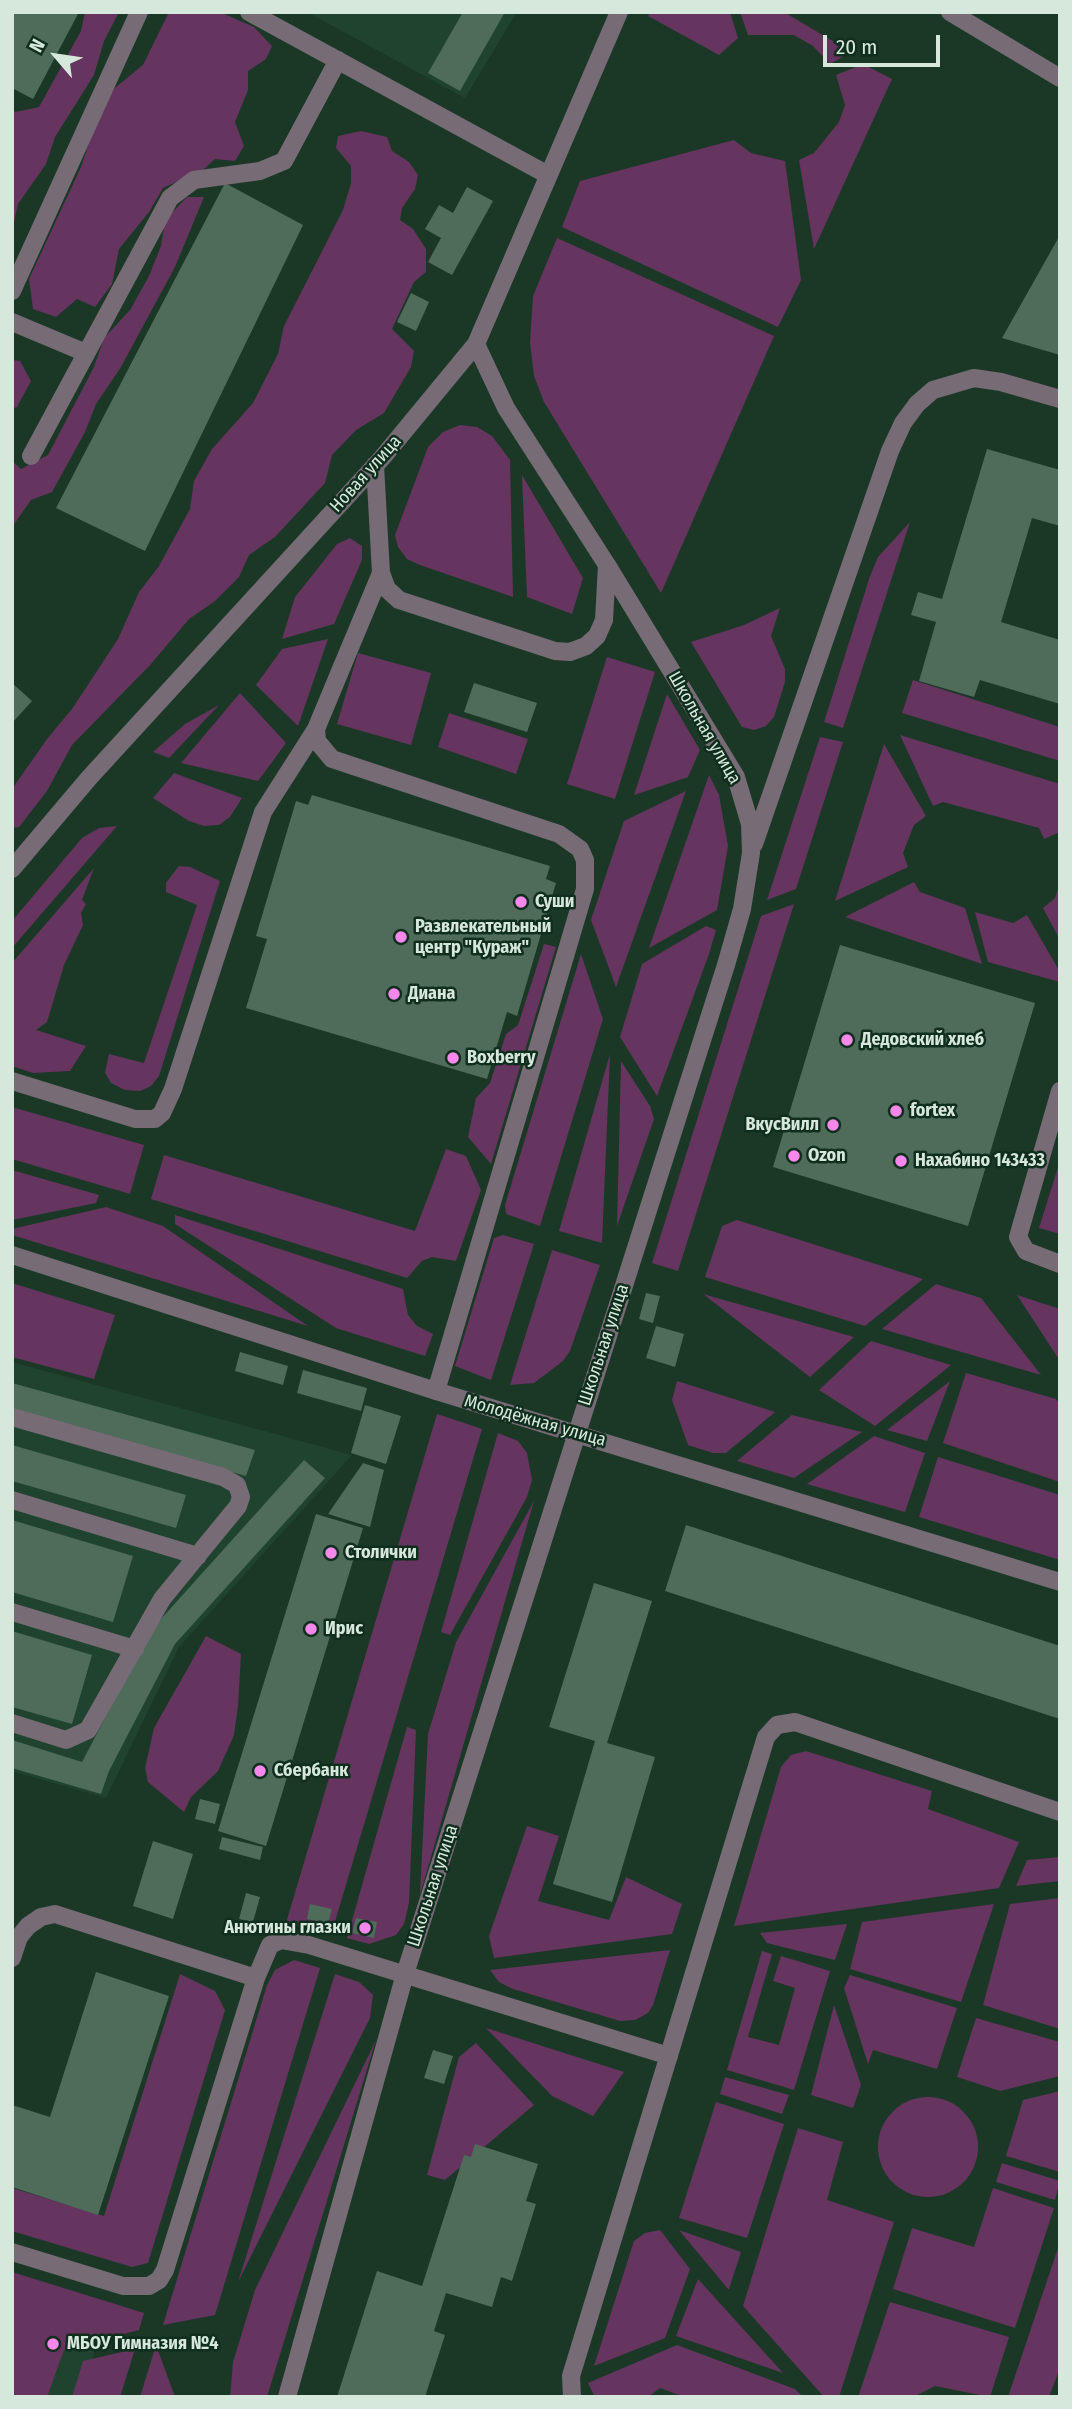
<!DOCTYPE html>
<meta charset="utf-8">
<style>
body{margin:0}
#map{position:relative;width:1072px;height:2409px;overflow:hidden;background:#1b3827;font-family:"Fira Sans Condensed",sans-serif}
canvas{display:block}
.frame{position:absolute;inset:0;border:14px solid #d6e7db;pointer-events:none}
.north{position:absolute;left:21px;top:21px;width:70px;height:70px;-webkit-text-stroke:5px #102e1d;paint-order:stroke;rotate:299deg;font-size:19px;font-weight:700;line-height:28px;text-align:center;color:#d6e7db}
.north::after{content:'';display:block;margin:auto;width:24px;height:32px;background:#d6e7db;clip-path:polygon(50% 0,100% 100%,50% 72%,0 100%)}
.scale{position:absolute;left:823px;top:35px;width:117px;height:32px;box-sizing:border-box;border:4px solid #d6e7db;border-top:0;padding-left:9px;font-size:21px;line-height:24px;white-space:nowrap;color:#d6e7db;-webkit-text-stroke:5px #102e1d;paint-order:stroke}
</style>
<div id="map">
<canvas width="1072" height="2409"></canvas>
<div class="frame"></div>
<div class="north">N</div>
<div class="scale">20 m</div>
</div>
<script>
const context = document.querySelector('canvas').getContext('2d');
context.lineJoin = 'round';
function fill(path, color) {
  context.fillStyle = color;
  context.fill(path, 'evenodd');
}
function shape(rows) {
  const path = new Path2D();
  for (const r of rows) {
    if (r.length === 3) {
      path.moveTo(r[0] + r[2], r[1]);
      path.arc(r[0], r[1], r[2], 0, 2 * Math.PI);
      continue;
    }
    path.moveTo(r[0], r[1]);
    for (let i = 2; i < r.length; i += 2) path.lineTo(r[i], r[i + 1]);
  }
  return path;
}
function strokePath(path, color, width, dash) {
  context.strokeStyle = color;
  context.lineWidth = width;
  context.lineCap = dash ? 'butt' : 'round';
  context.setLineDash(dash || []);
  context.stroke(path);
}
function label(font, color, halo, rows, align = 'center') {
  context.font = font + ' "Fira Sans Condensed",sans-serif';
  context.lineWidth = 5;
  context.setLineDash([]);
  context.textBaseline = 'middle';
  context.strokeStyle = halo;
  context.fillStyle = color;
  for (const [text, x, y, turn = 0] of rows) {
    context.save();
    context.translate(x, y);
    context.rotate((+turn || 0) * Math.PI / 180);
    context.textAlign = isNaN(turn) ? turn : align;
    if (halo) context.strokeText(text, 0, 0);
    context.fillText(text, 0, 0);
    context.restore();
  }
}
fill(shape([
 [307,12,517,12,465,98],
 [12,1362,352,1455,179,1647,106,1798,12,1771],
 [12,2297,96,2323,93,2364,83,2397,12,2397]
]), '#1f432f');
fill(shape([
 [85,12,119,12,104,41,94,75,55,137,46,164,18,204,12,232,12,108,15,112,39,107,81,31],
 [169,12,220,12,254,27,272,46,266,59,248,71,248,90,235,122,244,146,235,161,215,159,204,169,163,188,149,212,119,249,112,284,95,307,77,299,56,317,33,309,29,279,81,167,105,96,143,65],
 [650,12,730,12,738,38,719,55,648,16],
 [740,12,784,12,851,52,830,64,813,46,794,35,748,35],
 [863,64,892,79,814,249,799,160,814,153,839,122,845,105,836,75],
 [361,131,387,137,392,151,409,162,418,175,415,189,402,208,400,220,413,229,426,249,426,272,414,282,392,329,414,351,411,367,384,413,356,430,332,455,325,483,275,537,249,555,239,577,215,601,189,619,151,664,72,745,47,791,19,827,12,828,12,789,47,739,72,709,118,639,139,592,159,566,190,509,194,481,212,449,253,403,278,354,284,326,343,210,351,183,351,166,336,148,338,136],
 [734,140,751,153,785,161,801,280,778,327,562,227,580,181],
 [187,197,204,197,175,267,121,367,96,404,85,432,52,492,31,500,12,527,12,461,21,469,48,455,94,367,104,338,130,310,149,276,161,246,165,220],
 [557,238,774,336,661,593,544,402,534,376,530,343,533,296],
 [12,360,20,361,31,381,17,407,12,409],
 [460,425,477,427,492,436,510,460,513,597,420,565,407,559,398,547,395,535,428,447,443,432],
 [522,475,583,578,572,614,527,597],
 [910,522,843,728,824,722,870,576,878,557],
 [350,538,362,546,362,560,334,624,282,639,295,597,337,544],
 [780,608,771,636,785,669,785,682,774,717,766,726,754,730,742,727,691,642,744,625],
 [328,639,298,726,256,685,282,649],
 [358,653,431,673,411,745,337,724],
 [607,657,655,672,615,799,567,784],
 [913,680,1060,727,1060,761,902,713],
 [240,693,286,743,258,781,181,763],
 [667,694,700,750,688,777,634,795],
 [219,705,169,758,153,752,185,724],
 [449,713,528,739,516,774,438,747],
 [900,735,1060,784,1060,832,1044,839,1039,828,943,802,933,806],
 [820,737,843,742,796,889,767,900],
 [884,744,926,816,914,825,903,853,908,867,835,901],
 [174,773,242,798,230,817,219,825,204,826,189,821,153,798],
 [709,775,719,795,728,846,717,910,649,948],
 [686,791,616,987,591,920,624,821],
 [117,826,12,948,12,921,82,838,99,828],
 [179,866,190,867,220,881,159,1076,151,1086,140,1091,125,1090,111,1083,105,1073,109,1054,144,1063,197,905,166,892,166,883],
 [94,868,82,900,86,904,81,913,83,925,64,965,47,1022,36,1030,86,1046,70,1071,33,1073,12,1066,12,963],
 [914,882,920,892,965,908,982,964,845,917],
 [1060,882,1060,940,1043,908,1055,898],
 [794,904,678,1271,652,1263,761,916],
 [975,912,1013,923,1027,915,1060,972,1060,982,988,962],
 [706,926,716,930,709,954,657,1096,620,1037,642,964],
 [544,944,556,947,491,1164,468,1137,476,1098,490,1083,506,1034,518,1025],
 [581,954,603,1019,540,1226,506,1214,505,1205],
 [610,1054,602,1243,559,1231],
 [621,1061,650,1106,654,1119,617,1226],
 [12,1107,144,1145,130,1194,12,1159],
 [446,1149,466,1156,481,1190,456,1261,432,1257,422,1261,407,1278,151,1199,164,1155,415,1231],
 [1060,1161,1060,1234,1039,1228],
 [12,1170,99,1195,96,1203,12,1220],
 [106,1207,163,1226,308,1326,12,1235,12,1229],
 [175,1215,403,1289,408,1315,417,1326,433,1334,425,1356,336,1328,175,1224],
 [737,1220,923,1279,865,1326,705,1277,722,1226],
 [503,1235,534,1244,491,1380,455,1366,494,1238],
 [552,1250,600,1265,570,1351,563,1361,534,1383,510,1385],
 [12,1283,115,1315,94,1379,12,1357],
 [936,1284,981,1298,1041,1375,882,1329],
 [703,1294,854,1337,810,1377],
 [1017,1295,1060,1309,1060,1361],
 [871,1341,951,1365,875,1426,819,1390],
 [966,1373,1056,1399,1060,1404,1060,1482,943,1443],
 [677,1381,775,1412,726,1453,713,1453,688,1445,672,1400],
 [950,1381,927,1441,887,1430],
 [437,1414,482,1429,331,1935,286,1923],
 [792,1415,862,1432,794,1478,737,1461],
 [498,1433,518,1441,527,1453,532,1480,527,1497,450,1635,441,1632],
 [874,1436,925,1453,905,1512,807,1484],
 [938,1457,1060,1495,1060,1560,919,1517],
 [534,1501,420,1895,428,1734,456,1642],
 [206,1636,241,1654,238,1706,234,1735,218,1771,191,1797,184,1812,148,1782,145,1768,154,1728],
 [407,1727,416,1730,409,1903,404,1924,396,1935,369,1944,347,1938],
 [806,1751,932,1791,928,1809,1019,1842,999,1888,734,1926,781,1767,791,1755],
 [527,1826,559,1836,538,1901,609,1920,626,1877,682,1904,672,1934,494,1958,489,1936],
 [1060,1857,1060,1881,1016,1886,1027,1860],
 [1060,1898,1060,2029,983,2005,1010,1904],
 [994,1904,961,2002,850,1969,862,1922],
 [847,1924,835,1960,767,1943,760,1933],
 [670,1950,653,2005,648,2013,635,2020,620,2021,513,1989,499,1982,490,1970],
 [762,1951,772,1954,748,2037,779,2045,795,1988,773,1981,781,1956,830,1971,794,2090,727,2070],
 [294,1960,320,1968,215,2315,163,2325,267,1985,275,1970],
 [180,1974,215,1991,225,2010,148,2263,132,2267,12,2231,12,2188,104,2216],
 [335,1974,359,1982,373,1995,370,2018,238,2282],
 [850,1975,957,2008,937,2069,873,2050,868,2064,844,1988],
 [834,2005,861,2085,853,2108,811,2095],
 [976,2018,1060,2042,1060,2076,1000,2091,957,2077],
 [486,2028,624,2072,593,2116,552,2096],
 [376,2040,267,2397,230,2397,233,2362,255,2290],
 [476,2043,534,2105,445,2180,427,2175,459,2057],
 [725,2077,789,2095,782,2114,720,2094],
 [1060,2091,1060,2172,1006,2156,1023,2100],
 [928,2147,50],
 [716,2102,784,2124,747,2238,679,2218],
 [798,2128,843,2142,827,2200,894,2222,839,2397,824,2397,743,2306],
 [1002,2163,1060,2181,1055,2200,996,2182],
 [993,2188,1054,2208,1015,2328,893,2289,912,2228,974,2247],
 [660,2230,690,2269,665,2338,594,2366,634,2241,645,2233],
 [679,2230,741,2252,729,2289,728,2289],
 [1060,2242,1060,2368,1049,2397,1008,2397],
 [12,2272,144,2313,139,2330,64,2350,47,2397,12,2397],
 [698,2279,783,2373,676,2336],
 [890,2302,1009,2337,990,2397,935,2386,913,2397,858,2397],
 [156,2345,175,2397,140,2397],
 [677,2345,795,2389,803,2397,684,2397,660,2388,648,2397,595,2397,588,2383],
 [135,2349,120,2397,72,2397,83,2361]
]), '#65345f');
fill(shape([
 [12,12,79,12,33,99,12,88],
 [463,12,505,12,460,91,428,73],
 [225,183,303,225,145,551,56,508],
 [467,187,493,201,452,275,428,262,441,238,425,229,439,205,453,213],
 [1060,235,1060,355,1002,338],
 [411,293,429,302,416,331,397,322],
 [987,449,1060,470,1060,526,1032,518,1001,622,1060,640,1060,704,980,680,974,697,919,681,936,622,911,615,918,592,942,599],
 [12,683,32,701,12,723],
 [474,683,537,703,527,732,464,712],
 [312,795,550,866,546,879,556,883,517,1016,507,1012,487,1079,246,1008,267,939,256,936,296,801,308,805],
 [840,945,1035,1003,968,1226,773,1167],
 [646,1293,660,1296,653,1323,639,1319],
 [656,1326,684,1334,675,1367,646,1358],
 [240,1352,288,1366,283,1385,235,1371],
 [303,1370,367,1388,361,1411,297,1393],
 [12,1383,255,1450,246,1476,12,1411],
 [365,1405,401,1416,386,1464,351,1453],
 [12,1445,186,1495,176,1528,12,1481],
 [304,1460,325,1478,175,1644,109,1771,101,1794,12,1768,12,1740,82,1762,152,1629],
 [363,1463,384,1470,370,1527,328,1514],
 [316,1514,363,1528,266,1846,218,1831],
 [12,1520,133,1556,113,1622,12,1592],
 [686,1525,1060,1646,1060,1719,665,1591],
 [594,1583,652,1601,607,1743,655,1757,612,1902,553,1884,595,1741,549,1727],
 [12,1631,92,1655,72,1724,12,1707],
 [200,1799,220,1804,215,1824,195,1819],
 [222,1837,263,1847,260,1860,219,1849],
 [153,1841,193,1854,173,1919,133,1906],
 [246,1893,260,1897,253,1922,239,1919],
 [310,1904,332,1909,328,1924,307,1919],
 [356,1918,377,1922,374,1938,352,1933],
 [96,1972,169,1996,98,2215,12,2187,12,2105,50,2117],
 [433,2050,453,2056,444,2084,424,2078],
 [475,2144,538,2164,526,2201,536,2204,512,2281,501,2277,492,2307,446,2293,434,2331,445,2335,425,2397,337,2397,377,2271,422,2286,464,2155,471,2157]
]), '#4e6c59');
strokePath(shape([
 [249,12,548,175],
 [950,12,1060,78],
 [12,291,139,12],
 [12,322,86,353],
 [31,456,170,198,194,180,260,171,284,161,338,60],
 [375,465,381,573,387,589,399,600,555,651,570,652,586,646,597,636,604,620,607,565],
 [316,729,317,741,332,759,559,834,580,849,585,860,585,889,436,1391],
 [754,844,890,451,903,423,917,404,933,390,974,378,1001,382,1060,399],
 [12,869,89,778,382,458,476,344,619,12],
 [12,1081,135,1119,155,1119,162,1113,173,1089,263,812,316,729,381,573],
 [1060,1091,1018,1237,1026,1251,1060,1264],
 [12,1255,436,1391,1060,1582],
 [12,1417,223,1477,237,1485,241,1497,238,1506,162,1599,88,1730,66,1740,12,1723],
 [12,1500,198,1556],
 [12,1612,135,1649],
 [12,1958,19,1937,28,1926,41,1917,55,1914,256,1978],
 [12,2252,123,2286,149,2286,159,2280,165,2270,256,1978,270,1945,281,1940,309,1945,669,2056],
 [287,2397,405,1974,726,965,742,909,751,853,750,824,736,777,607,565,506,408,476,344],
 [572,2397,571,2376,766,1737,777,1725,795,1722,1060,1812]
]), '#776b75', 18);
for (const [x, y, r, color] of [
 [521,902,7,"#f788eb"],
 [401,937,7,"#f788eb"],
 [394,994,7,"#f788eb"],
 [847,1040,7,"#f788eb"],
 [453,1058,7,"#f788eb"],
 [896,1111,7,"#f788eb"],
 [833,1125,7,"#f788eb"],
 [794,1156,7,"#f788eb"],
 [901,1161,7,"#f788eb"],
 [331,1553,7,"#f788eb"],
 [311,1629,7,"#f788eb"],
 [260,1771,7,"#f788eb"],
 [365,1928,7,"#f788eb"],
 [53,2344,7,"#f788eb"]
]) {
  const dot = new Path2D();
  dot.arc(x, y, r, 0, 2 * Math.PI);
  context.fillStyle = color;
  context.fill(dot);
  strokePath(dot, '#102e1d', 2.5);
}
label('18px', '#d6e7db', '#102e1d', [
 ["Новая улица",366,474,-48],
 ["Школьная улица",704,728,60],
 ["Школьная улица",604,1345,-72],
 ["Молодёжная улица",535,1421,16],
 ["Школьная улица",433,1886,-72]
]);
label('bold 18px', '#d6e7db', '#102e1d', [
 ["Суши",535,902],
 ["Развлекательный",415,927],
 ["центр \"Кураж\"",415,948],
 ["Диана",408,994],
 ["Дедовский хлеб",861,1040],
 ["Boxberry",467,1058],
 ["fortex",910,1111],
 ["ВкусВилл",819,1125,"right"],
 ["Ozon",808,1156],
 ["Нахабино 143433",915,1161],
 ["Столички",345,1553],
 ["Ирис",325,1629],
 ["Сбербанк",274,1771],
 ["Анютины глазки",351,1928,"right"],
 ["МБОУ Гимназия №4",67,2344]
], 'left');
</script>
